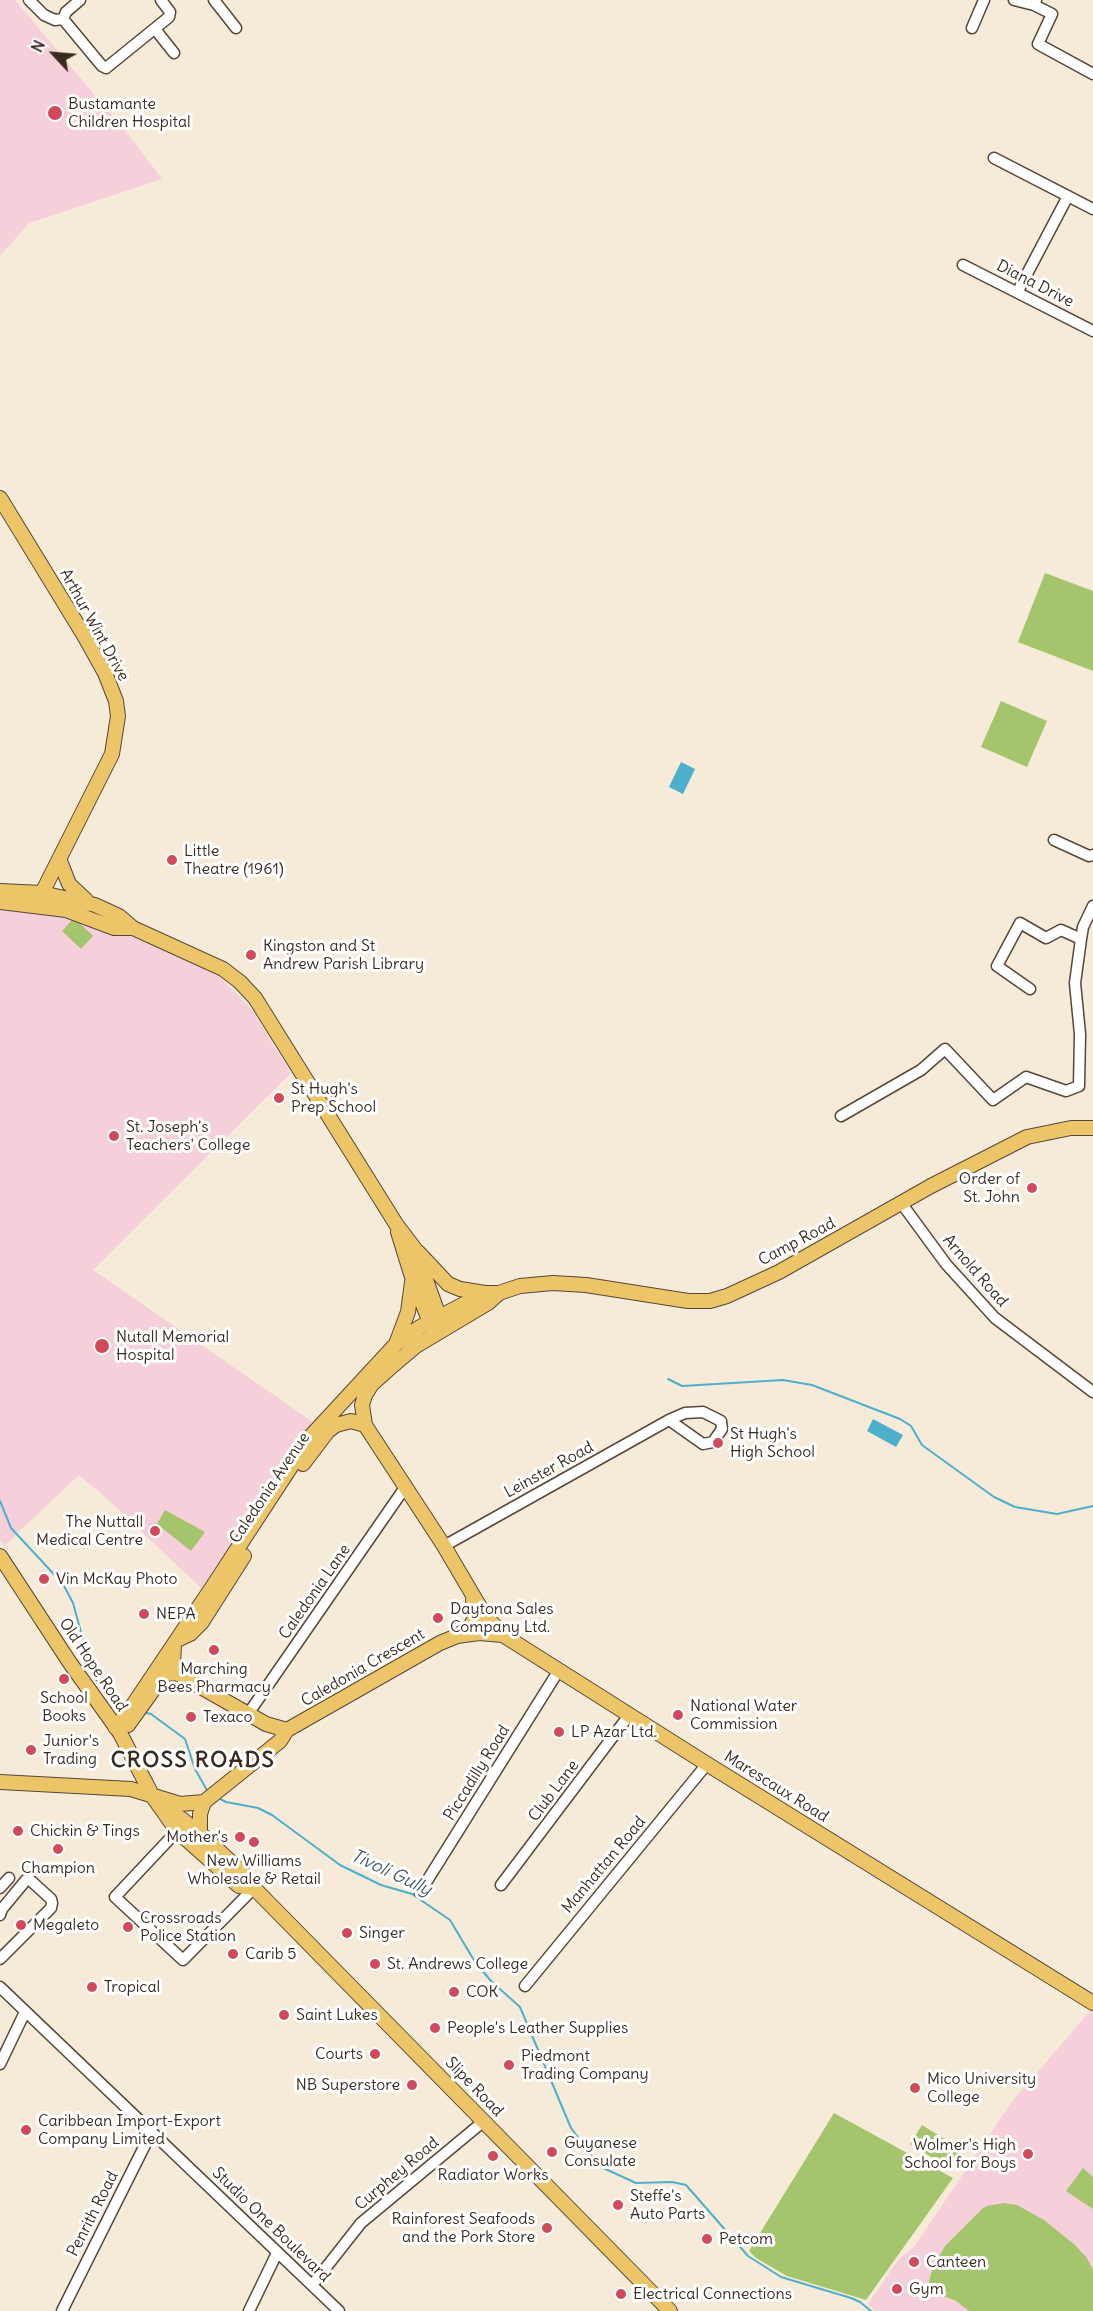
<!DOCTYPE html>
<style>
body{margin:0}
#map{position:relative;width:1093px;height:2311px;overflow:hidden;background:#f6ebd8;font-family:Delius,sans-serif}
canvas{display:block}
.north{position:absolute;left:24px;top:24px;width:60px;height:60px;-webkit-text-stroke:4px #fff;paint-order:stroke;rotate:296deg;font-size:16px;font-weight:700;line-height:24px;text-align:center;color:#3b2a1e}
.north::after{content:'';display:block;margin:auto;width:21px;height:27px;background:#3b2a1e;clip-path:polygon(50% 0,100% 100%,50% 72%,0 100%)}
</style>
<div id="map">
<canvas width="1093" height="2311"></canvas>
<div class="north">N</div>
</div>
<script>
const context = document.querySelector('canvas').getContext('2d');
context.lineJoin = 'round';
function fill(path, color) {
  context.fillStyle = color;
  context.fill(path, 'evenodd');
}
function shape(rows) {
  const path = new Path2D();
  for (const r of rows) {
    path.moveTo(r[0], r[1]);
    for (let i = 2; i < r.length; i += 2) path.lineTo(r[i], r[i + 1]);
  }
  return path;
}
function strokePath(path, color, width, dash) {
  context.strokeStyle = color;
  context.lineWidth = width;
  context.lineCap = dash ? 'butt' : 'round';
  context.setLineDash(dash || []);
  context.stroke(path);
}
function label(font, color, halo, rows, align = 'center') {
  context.font = font + ' Delius,sans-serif';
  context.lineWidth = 6;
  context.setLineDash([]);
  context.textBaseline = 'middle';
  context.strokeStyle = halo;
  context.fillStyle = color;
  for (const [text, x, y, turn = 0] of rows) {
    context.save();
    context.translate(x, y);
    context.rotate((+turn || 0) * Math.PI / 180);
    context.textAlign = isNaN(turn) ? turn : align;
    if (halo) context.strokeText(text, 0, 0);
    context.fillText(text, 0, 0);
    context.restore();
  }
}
fill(shape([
 [0,0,15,0,135,143,162,179,29,223,0,256],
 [0,905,79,915,176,955,219,977,249,1006,291,1073,93,1270,313,1422,201,1588,103,1495,79,1475,4,1546,0,1539],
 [1090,2011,1093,2013,1093,2311,875,2311,868,2304,898,2260,914,2247,1011,2103]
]), '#f5cfda');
fill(shape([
 [1045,573,1093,591,1093,671,1018,642],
 [1001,701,1047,721,1027,767,981,747],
 [74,918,93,936,81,949,62,931],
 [165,1510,205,1532,191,1551,157,1524],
 [834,2113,953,2178,866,2300,787,2276,756,2258,749,2251],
 [922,2125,962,2150,951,2169,910,2144],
 [1083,2168,1093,2177,1093,2209,1066,2191],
 [1004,2203,1017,2205,1044,2220,1075,2245,1087,2258,1093,2270,1093,2311,969,2311,956,2301,927,2289,933,2267,945,2246,982,2209,987,2206]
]), '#a5c56d');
fill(shape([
 [681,762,695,769,683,794,669,787],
 [873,1419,903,1435,896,1447,867,1431]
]), '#4eafcd');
strokePath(shape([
 [668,1379,682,1386,783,1380,812,1385,900,1419,911,1426,922,1445,994,1497,1015,1507,1057,1514,1093,1506],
 [0,1501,11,1528,63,1584,73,1603,93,1676,106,1691,126,1708],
 [143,1712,151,1714,185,1739,195,1769,208,1792],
 [218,1798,226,1802,258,1808,272,1815,340,1865,381,1885,412,1894,450,1920,475,1962,491,1981,520,2007,571,2128,599,2166,636,2183,672,2182,686,2185,748,2256,781,2277,851,2298,860,2302,871,2311]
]), '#4eafcd', 2);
const minor = shape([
 [29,0,44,15,55,20,63,19],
 [214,0,236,28],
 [1014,0,1034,5],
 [1036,0,1034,5,1052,14,1038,44,1093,74],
 [63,19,102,66,106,68,169,17,170,12,161,0],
 [63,19,66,12,80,0],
 [972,28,984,0],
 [155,29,174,53],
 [994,158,1093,209],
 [963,265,1093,331],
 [1018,291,1068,196],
 [1054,840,1089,856,1093,855],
 [1081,939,1083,927,1093,906],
 [841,1116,921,1070,945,1049,993,1100,1026,1077,1066,1091,1079,1086,1080,1034,1075,983,1081,939,1061,930,1046,938,1020,923,997,966,1030,989],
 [902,1204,946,1264,995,1318,1093,1392],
 [444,1546,669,1420,685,1413,703,1412,721,1421,722,1429,713,1442,703,1444,669,1420],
 [248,1714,406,1486],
 [177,1831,115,1897,183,1960,254,1888],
 [501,1885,630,1714],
 [0,1888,9,1878],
 [420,1892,559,1670],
 [0,1915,2,1909,26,1880,29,1879,51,1899,52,1903,51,1908,0,1959],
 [525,1986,707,1764],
 [0,1987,339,2311],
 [0,2064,25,2012],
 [313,2284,361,2223,484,2121],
 [62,2311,152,2131],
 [249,2311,277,2253]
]);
const major = shape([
 [0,498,85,637,105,673,116,701,118,716,112,754,42,893,40,906],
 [60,861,69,884,86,900],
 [0,891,42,893,95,905,119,916,133,928,223,969,240,982,255,998,396,1224,415,1249,441,1322],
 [0,902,66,910,114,928,133,928],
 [398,1232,412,1277,433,1330],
 [418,1252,448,1284,460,1289,485,1293],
 [499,1293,488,1303,416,1346,390,1368,372,1384,365,1395,362,1405,365,1425,444,1546,484,1614,503,1635,707,1764,1093,2003],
 [396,1344,408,1312,412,1282],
 [303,1464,328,1431,336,1425,351,1421,365,1425],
 [0,1556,70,1663,120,1733,153,1797,177,1831,239,1886,254,1888],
 [457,1636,470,1627,474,1620,475,1613,473,1600],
 [177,1640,190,1634,202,1622,244,1556],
 [174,1644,173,1666,176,1673,266,1724,287,1730,440,1643,457,1636,479,1633,503,1635],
 [128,1725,161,1679,167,1674,176,1673],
 [115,1727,127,1714,213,1586,311,1436,396,1344,420,1327,485,1293,499,1293,520,1286,553,1283,586,1285,688,1301,710,1301,727,1296,779,1272,931,1186,1027,1137,1071,1128,1093,1128],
 [0,1782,131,1789,180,1804,204,1802,280,1741,287,1730],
 [153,1797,200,1833,246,1876,254,1888,670,2311],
 [200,1833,200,1814,204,1802]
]);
strokePath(minor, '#57473a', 13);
strokePath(major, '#57473a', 16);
strokePath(minor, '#fff', 10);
strokePath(major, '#edc569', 14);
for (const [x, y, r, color] of [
 [55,113,8,"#d1495b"],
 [172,860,6,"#d1495b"],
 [251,955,6,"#d1495b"],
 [279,1098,6,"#d1495b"],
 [114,1136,6,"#d1495b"],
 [1032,1188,6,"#d1495b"],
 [102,1346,8,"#d1495b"],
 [718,1443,6,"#d1495b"],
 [155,1531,6,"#d1495b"],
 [44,1579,6,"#d1495b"],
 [144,1614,6,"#d1495b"],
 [438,1618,6,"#d1495b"],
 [214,1650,6,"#d1495b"],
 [64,1679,6,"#d1495b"],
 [678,1715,6,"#d1495b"],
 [191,1717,6,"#d1495b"],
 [559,1732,6,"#d1495b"],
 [31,1750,6,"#d1495b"],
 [18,1831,6,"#d1495b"],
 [240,1837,6,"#d1495b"],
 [254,1842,6,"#d1495b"],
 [58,1849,6,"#d1495b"],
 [21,1925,6,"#d1495b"],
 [128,1927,6,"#d1495b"],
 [347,1933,6,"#d1495b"],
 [233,1954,6,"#d1495b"],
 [375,1964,6,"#d1495b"],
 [92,1987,6,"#d1495b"],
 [454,1992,6,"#d1495b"],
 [284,2015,6,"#d1495b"],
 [435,2028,6,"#d1495b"],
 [375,2054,6,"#d1495b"],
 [509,2065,6,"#d1495b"],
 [412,2085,6,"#d1495b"],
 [915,2088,6,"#d1495b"],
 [26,2130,6,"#d1495b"],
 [552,2152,6,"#d1495b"],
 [1028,2154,6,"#d1495b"],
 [493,2156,6,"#d1495b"],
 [618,2205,6,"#d1495b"],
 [547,2228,6,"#d1495b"],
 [707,2239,6,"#d1495b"],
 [914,2262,6,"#d1495b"],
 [897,2289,6,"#d1495b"],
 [621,2294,6,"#d1495b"]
]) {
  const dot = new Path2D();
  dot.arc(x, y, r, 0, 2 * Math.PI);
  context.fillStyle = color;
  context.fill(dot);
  strokePath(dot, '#fff', 2);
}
label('16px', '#3b2a1e', '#fff', [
 ["Bustamante",68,104],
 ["Children Hospital",68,122],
 ["Little",184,851],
 ["Theatre (1961)",184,869],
 ["Kingston and St",263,946],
 ["Andrew Parish Library",263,964],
 ["St Hugh's",291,1089],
 ["Prep School",291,1107],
 ["St. Joseph's",126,1127],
 ["Teachers' College",126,1145],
 ["Order of",1020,1179,"right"],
 ["St. John",1020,1197,"right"],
 ["Nutall Memorial",116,1337],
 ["Hospital",116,1355],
 ["St Hugh's",730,1434],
 ["High School",730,1452],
 ["The Nuttall",143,1522,"right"],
 ["Medical Centre",143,1540,"right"],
 ["Vin McKay Photo",56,1579],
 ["Daytona Sales",450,1609],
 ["Company Ltd.",450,1627],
 ["NEPA",156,1614],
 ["Marching",214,1669,"center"],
 ["Bees Pharmacy",214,1687,"center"],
 ["School",64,1698,"center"],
 ["Books",64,1716,"center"],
 ["National Water",690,1706],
 ["Commission",690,1724],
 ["Texaco",203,1717],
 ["LP Azar Ltd.",571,1732],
 ["Junior's",43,1741],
 ["Trading",43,1759],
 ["Chickin & Tings",30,1831],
 ["Mother's",228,1837,"right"],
 ["New Williams",254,1861,"center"],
 ["Wholesale & Retail",254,1879,"center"],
 ["Champion",58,1868,"center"],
 ["Crossroads",140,1918],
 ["Police Station",140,1936],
 ["Megaleto",33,1925],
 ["Singer",359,1933],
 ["Carib 5",245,1954],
 ["St. Andrews College",387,1964],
 ["Tropical",104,1987],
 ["COK",466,1992],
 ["Saint Lukes",296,2015],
 ["People's Leather Supplies",447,2028],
 ["Courts",363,2054,"right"],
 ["Piedmont",521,2056],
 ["Trading Company",521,2074],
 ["Mico University",927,2079],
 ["College",927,2097],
 ["NB Superstore",400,2085,"right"],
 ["Caribbean Import-Export",38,2121],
 ["Company Limited",38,2139],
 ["Guyanese",564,2143],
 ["Consulate",564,2161],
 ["Wolmer's High",1016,2145,"right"],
 ["School for Boys",1016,2163,"right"],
 ["Radiator Works",493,2175,"center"],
 ["Steffe's",630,2196],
 ["Auto Parts",630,2214],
 ["Rainforest Seafoods",535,2219,"right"],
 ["and the Pork Store",535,2237,"right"],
 ["Petcom",719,2239],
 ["Canteen",926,2262],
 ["Gym",909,2289],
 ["Electrical Connections",633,2294]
], 'left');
label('16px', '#3b2a1e', '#fff', [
 ["Diana Drive",1035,284,27],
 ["Arthur Wint Drive",94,625,61],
 ["Camp Road",797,1242,-28],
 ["Arnold Road",975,1271,49],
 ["Leinster Road",549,1470,-29],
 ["Caledonia Avenue",270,1488,-56],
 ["Caledonia Lane",315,1592,-55],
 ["Old Hope Road",93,1665,56],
 ["Caledonia Crescent",363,1668,-30],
 ["Piccadilly Road",477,1773,-58],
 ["Marescaux Road",776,1787,32],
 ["Club Lane",554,1791,-53],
 ["Manhattan Road",604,1865,-50],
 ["Slipe Road",474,2087,46],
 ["Curphey Road",397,2174,-40],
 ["Penrith Road",93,2214,-63],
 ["Studio One Boulevard",271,2225,44]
]);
label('italic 18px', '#435f64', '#fff', [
 ["Tivoli Gully",391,1873,25]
]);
context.letterSpacing = '1.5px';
label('bold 22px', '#3b2a1e', '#fff', [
 ["CROSS ROADS",193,1761]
]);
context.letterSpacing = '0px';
</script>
